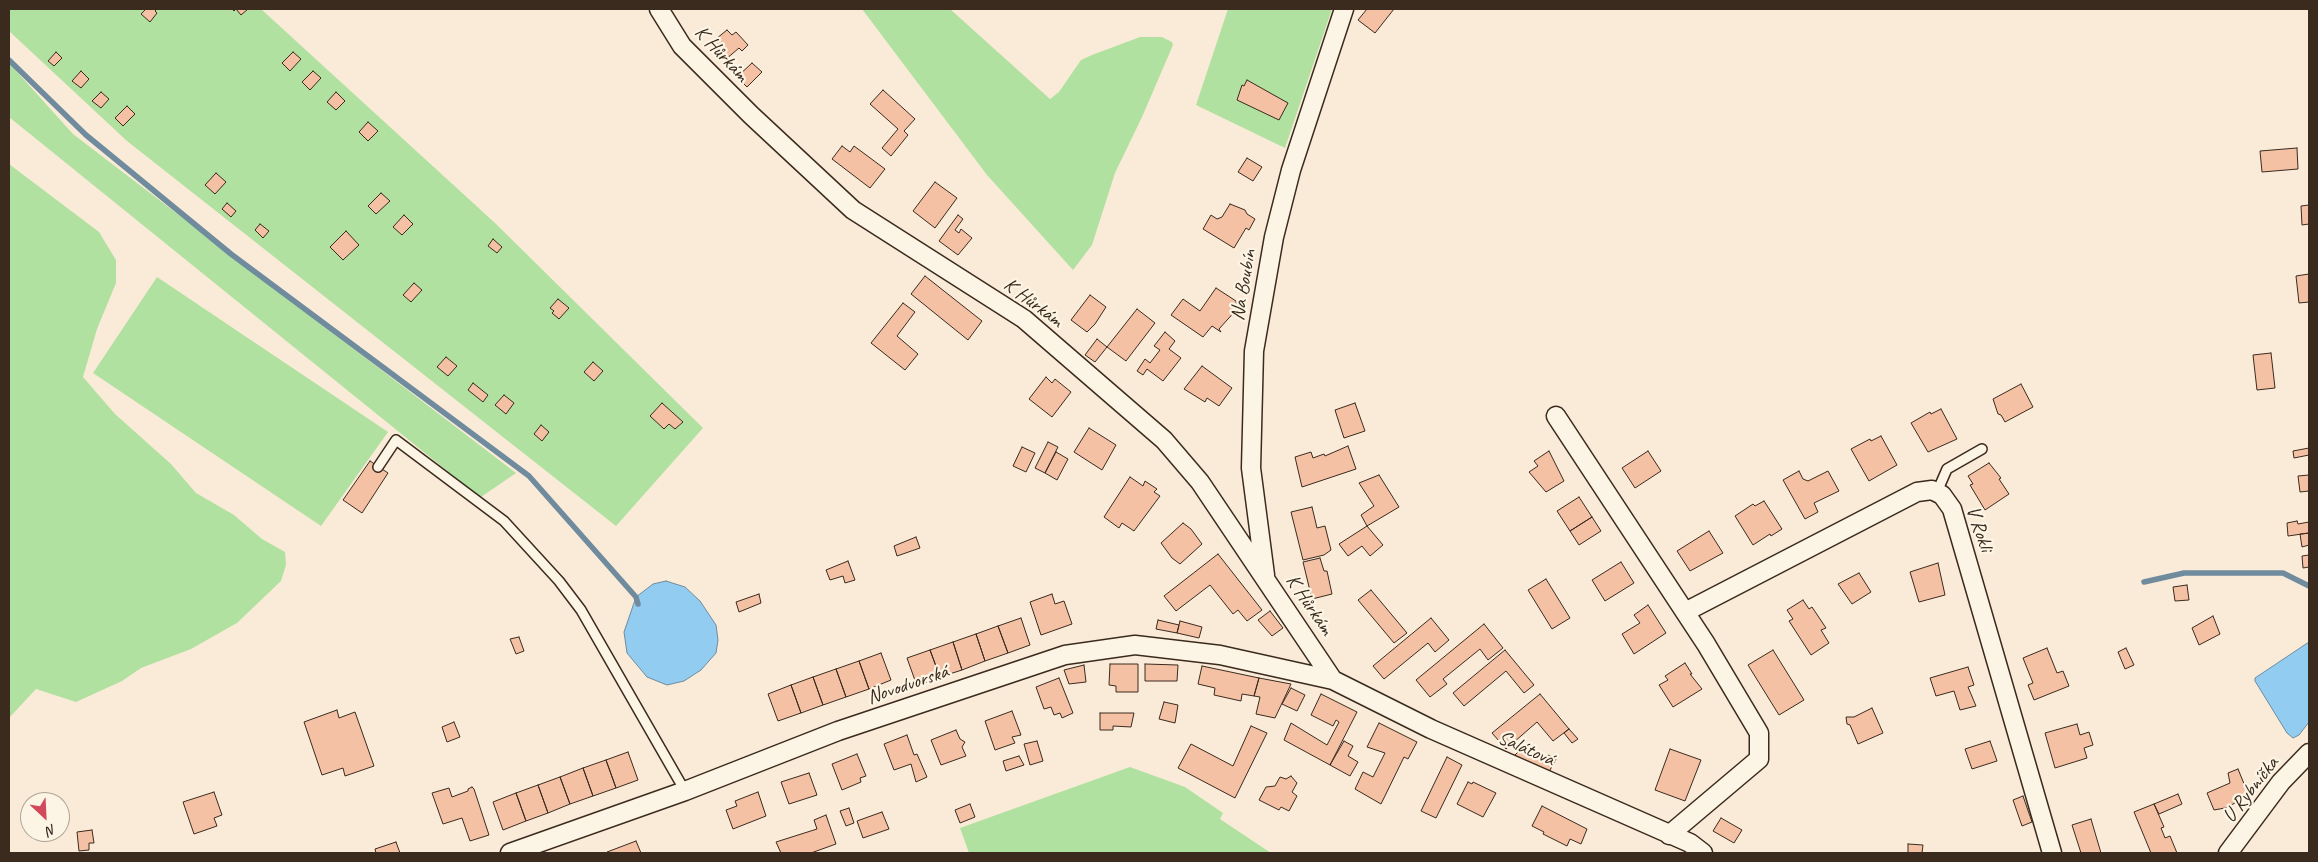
<!DOCTYPE html>
<meta charset="utf-8">
<style>
body{margin:0}
#map{position:relative;width:2318px;height:862px;overflow:hidden;background:#faebd8;font-family:Caveat,sans-serif}
canvas{display:block}
.frame{position:absolute;inset:0;border:10px solid #3b2a1e;pointer-events:none}
.north{position:absolute;left:20px;top:792px;width:50px;height:50px;box-sizing:border-box;background:#fcf5e5;border:1px solid #afa495;border-radius:50%;rotate:155deg;font-size:14px;font-weight:700;line-height:20px;text-align:center;color:#3b2a1e}
.north::after{content:'';display:block;margin:auto;width:18px;height:22px;background:#d1495b;clip-path:polygon(50% 0,100% 100%,50% 72%,0 100%)}
</style>
<div id="map">
<canvas width="2318" height="862"></canvas>
<div class="frame"></div>
<div class="north">N</div>
</div>
<script>
const context = document.querySelector('canvas').getContext('2d');
context.lineJoin = 'round';
function fill(path, color) {
  context.fillStyle = color;
  context.fill(path, 'evenodd');
}
function shape(rows) {
  const path = new Path2D();
  for (const r of rows) {
    path.moveTo(r[0], r[1]);
    for (let i = 2; i < r.length; i += 2) path.lineTo(r[i], r[i + 1]);
  }
  return path;
}
function strokePath(path, color, width, dash) {
  context.strokeStyle = color;
  context.lineWidth = width;
  context.lineCap = dash ? 'butt' : 'round';
  context.setLineDash(dash || []);
  context.stroke(path);
}
function label(font, color, halo, rows, align = 'center') {
  context.font = font + ' Caveat,sans-serif';
  context.lineWidth = 4.5;
  context.setLineDash([]);
  context.textBaseline = 'middle';
  context.strokeStyle = halo;
  context.fillStyle = color;
  for (const [text, x, y, turn = 0] of rows) {
    context.save();
    context.translate(x, y);
    context.rotate((+turn || 0) * Math.PI / 180);
    context.textAlign = isNaN(turn) ? turn : align;
    if (halo) context.strokeText(text, 0, 0);
    context.fillText(text, 0, 0);
    context.restore();
  }
}
fill(shape([
 [9,9,261,9,495,223,703,428,616,526,127,141,9,31],
 [862,9,950,9,1050,99,1059,92,1081,60,1092,55,1140,37,1162,37,1172,42,1173,45,1142,117,1115,173,1092,245,1073,270,987,175],
 [1228,9,1332,9,1285,148,1196,105],
 [9,63,73,134,516,473,481,497,477,495,9,117],
 [9,164,99,232,116,260,116,283,97,329,83,377,115,414,171,464,196,493,234,515,262,539,285,552,286,565,281,581,237,623,191,649,141,668,122,681,76,702,36,689,9,718],
 [157,277,388,432,321,526,93,373],
 [1130,767,1185,787,1223,813,1220,819,1271,853,969,853,960,828]
]), '#b1e1a0');
const water = shape([
 [666,581,685,587,700,601,716,625,718,640,716,653,701,670,684,681,667,685,647,677,627,653,624,632,636,597,653,584,666,581],
 [2309,642,2309,722,2299,735,2293,738,2287,733,2255,681,2255,678,2309,642]
]);
fill(water, '#92ccf1');
strokePath(water, '#6f8b9d', 1);
strokePath(shape([
 [9,60,86,135,231,254,529,476,636,597,638,604],
 [2144,582,2184,573,2283,573,2309,586]
]), '#6f8b9d', 5.5);
const building = shape([
 [146,9,157,9,155,11,157,13,150,22,141,14,146,9],
 [232,9,248,9,241,15,236,9,234,11,232,9],
 [1367,9,1394,9,1375,33,1358,20,1367,9],
 [727,30,732,35,736,32,748,45,742,51,739,48,725,60,711,43,727,30],
 [56,52,62,58,54,66,48,61,56,52],
 [293,52,301,59,290,71,282,63,293,52],
 [752,63,762,72,747,87,737,77,752,63],
 [81,71,89,79,81,88,72,81,81,71],
 [313,71,321,78,310,90,302,82,313,71],
 [1247,80,1288,103,1279,120,1237,100,1242,85,1244,86,1247,80],
 [883,90,915,119,904,131,908,135,891,156,882,148,898,129,870,104,883,90],
 [101,92,109,99,101,108,92,101,101,92],
 [336,92,345,101,336,110,327,102,336,92],
 [127,106,135,114,123,126,115,118,127,106],
 [368,122,378,131,368,141,359,132,368,122],
 [842,146,850,152,854,146,885,169,870,188,832,159,842,146],
 [2297,148,2298,169,2262,172,2260,151,2297,148],
 [1247,158,1262,167,1253,181,1238,172,1247,158],
 [216,173,226,182,215,194,205,185,216,173],
 [935,182,957,198,935,228,913,211,935,182],
 [381,193,390,201,376,214,368,206,381,193],
 [227,203,236,211,231,217,222,209,227,203],
 [1230,204,1245,210,1247,214,1255,219,1249,230,1246,228,1234,248,1203,229,1211,215,1217,219,1222,217,1230,204],
 [2309,205,2309,224,2302,225,2301,206,2309,205],
 [404,215,413,224,402,235,393,227,404,215],
 [958,215,963,219,955,230,959,233,961,229,972,238,958,255,939,241,958,215],
 [260,224,269,231,263,238,255,230,260,224],
 [346,231,359,245,343,260,330,247,346,231],
 [493,239,502,247,497,253,488,246,493,239],
 [2309,274,2309,302,2299,303,2296,276,2309,274],
 [925,276,982,321,968,340,911,294,925,276],
 [414,283,422,290,411,302,403,295,414,283],
 [1216,288,1236,301,1237,309,1219,329,1221,332,1212,326,1203,337,1171,315,1183,299,1200,311,1216,288],
 [1090,295,1106,307,1095,324,1087,332,1071,320,1090,295],
 [558,299,569,308,559,319,552,313,554,311,550,308,558,299],
 [903,303,915,312,897,336,918,354,905,370,871,343,903,303],
 [1137,309,1155,323,1126,361,1107,347,1137,309],
 [1165,332,1175,341,1169,349,1181,358,1163,381,1147,369,1143,375,1137,371,1145,359,1150,363,1160,350,1154,346,1165,332],
 [1097,339,1107,347,1095,362,1085,355,1097,339],
 [2271,353,2275,388,2257,390,2253,355,2271,353],
 [446,357,457,366,448,376,437,367,446,357],
 [593,362,603,371,594,381,584,372,593,362],
 [1202,366,1232,388,1219,406,1207,398,1205,402,1184,389,1202,366],
 [1046,377,1052,383,1055,379,1071,392,1052,417,1029,399,1046,377],
 [473,383,488,395,483,402,468,390,473,383],
 [2021,384,2033,407,2005,422,2001,415,1998,414,1993,399,2021,384],
 [504,395,514,403,506,414,495,405,504,395],
 [662,403,683,422,675,429,669,424,664,429,650,416,662,403],
 [1355,403,1365,431,1344,438,1335,410,1355,403],
 [1941,409,1957,439,1928,452,1911,423,1930,412,1931,414,1941,409],
 [541,425,549,432,542,441,534,434,541,425],
 [1089,428,1116,445,1102,470,1074,452,1089,428],
 [1881,436,1897,465,1869,481,1851,449,1870,439,1871,441,1881,436],
 [1048,442,1058,447,1045,473,1035,468,1048,442],
 [1348,446,1356,469,1302,487,1295,457,1311,452,1313,458,1324,454,1325,456,1348,446],
 [1022,447,1035,453,1026,472,1013,466,1022,447],
 [2309,448,2309,455,2294,458,2293,451,2309,448],
 [1549,451,1564,481,1546,492,1529,472,1538,466,1534,461,1549,451],
 [1648,451,1661,471,1635,488,1622,468,1648,451],
 [1056,452,1068,459,1057,480,1045,473,1056,452],
 [370,461,388,473,362,513,343,500,370,461],
 [1989,463,2001,478,1999,479,2009,494,1985,510,1970,485,1973,484,1968,476,1989,463],
 [1799,471,1803,479,1808,481,1828,471,1839,491,1814,503,1818,512,1805,519,1783,480,1799,471],
 [1379,475,1399,507,1367,526,1361,515,1374,506,1359,483,1379,475],
 [2309,475,2309,491,2300,492,2298,476,2309,475],
 [1130,477,1143,486,1145,481,1157,489,1154,492,1160,496,1134,531,1122,523,1119,528,1104,517,1130,477],
 [1579,497,1592,517,1570,531,1557,511,1579,497],
 [1764,501,1782,529,1771,536,1770,534,1753,545,1735,516,1753,504,1755,506,1764,501],
 [1312,507,1317,528,1325,526,1331,550,1324,555,1303,560,1291,512,1312,507],
 [1592,517,1601,531,1579,545,1570,531,1592,517],
 [2297,521,2298,524,2309,522,2309,533,2288,536,2287,523,2297,521],
 [1183,523,1191,529,1202,544,1180,564,1172,558,1161,543,1183,523],
 [1367,526,1383,545,1370,556,1362,546,1348,556,1339,544,1367,526],
 [1709,531,1723,553,1690,571,1677,551,1709,531],
 [2309,533,2309,545,2302,547,2300,534,2309,533],
 [916,537,920,548,897,556,894,546,916,537],
 [1218,554,1262,610,1247,621,1238,610,1233,614,1210,585,1176,611,1164,596,1218,554],
 [2309,555,2309,567,2303,568,2302,556,2309,555],
 [1320,558,1324,571,1327,571,1332,594,1312,599,1303,562,1320,558],
 [848,561,855,580,845,583,843,576,830,580,826,570,848,561],
 [1621,562,1634,583,1605,601,1592,580,1621,562],
 [1938,563,1945,595,1919,602,1910,572,1938,563],
 [1859,573,1871,592,1852,604,1838,584,1859,573],
 [1546,579,1570,618,1552,629,1528,590,1546,579],
 [2187,585,2189,600,2175,601,2173,587,2187,585],
 [1371,590,1407,633,1394,643,1358,600,1371,590],
 [759,594,761,603,739,612,736,602,759,594],
 [1052,594,1055,604,1064,601,1072,624,1041,635,1030,602,1052,594],
 [1803,600,1809,609,1812,607,1826,628,1821,630,1829,643,1811,655,1789,621,1793,619,1787,610,1803,600],
 [1648,605,1666,633,1634,654,1622,634,1640,623,1634,615,1648,605],
 [1270,611,1283,628,1272,636,1258,620,1270,611],
 [2213,616,2220,634,2199,645,2192,628,2213,616],
 [1021,618,1030,645,1008,653,998,626,1021,618],
 [1431,618,1449,640,1435,652,1428,643,1384,679,1373,666,1431,618],
 [1158,620,1179,625,1177,633,1156,629,1158,620],
 [1180,621,1202,627,1199,638,1177,633,1180,621],
 [1484,624,1503,648,1488,660,1480,649,1443,679,1447,684,1430,697,1416,680,1484,624],
 [998,626,1008,653,985,661,976,634,998,626],
 [976,634,985,661,962,670,953,642,976,634],
 [519,637,524,651,516,654,510,639,519,637],
 [953,642,962,670,940,677,930,650,953,642],
 [2047,648,2057,673,2063,671,2069,686,2034,700,2028,685,2033,683,2023,658,2047,648],
 [2126,648,2134,665,2125,669,2118,652,2126,648],
 [930,650,940,677,917,686,907,658,930,650],
 [1505,650,1534,685,1524,693,1506,671,1464,706,1453,693,1505,650],
 [1773,650,1804,700,1779,715,1748,665,1773,650],
 [881,653,891,680,869,689,859,661,881,653],
 [859,661,869,689,846,697,836,669,859,661],
 [1685,663,1692,674,1690,674,1702,689,1673,707,1659,685,1668,680,1665,676,1685,663],
 [1110,664,1138,664,1138,692,1116,692,1116,686,1109,685,1110,664],
 [1145,664,1178,665,1177,681,1145,681,1145,664],
 [1084,665,1086,682,1069,684,1064,670,1084,665],
 [1202,666,1259,678,1254,696,1242,694,1241,701,1214,695,1215,688,1198,684,1202,666],
 [1968,667,1974,685,1968,687,1976,706,1960,710,1954,691,1936,696,1930,678,1968,667],
 [836,669,846,697,823,705,813,677,836,669],
 [813,677,823,705,801,713,791,685,813,677],
 [1059,678,1073,713,1062,718,1060,713,1054,715,1051,707,1044,709,1036,687,1059,678],
 [1259,678,1291,684,1275,718,1256,714,1260,697,1254,696,1259,678],
 [791,685,801,713,778,721,768,694,791,685],
 [1291,688,1305,695,1297,711,1282,704,1291,688],
 [1321,694,1357,712,1330,765,1284,740,1291,723,1327,745,1339,722,1336,720,1333,726,1311,715,1321,694],
 [1540,694,1569,729,1553,741,1537,722,1506,749,1492,733,1540,694],
 [1164,702,1178,705,1175,723,1159,719,1164,702],
 [1872,708,1883,733,1858,744,1850,725,1847,724,1846,717,1854,717,1872,708],
 [337,710,339,718,355,712,374,766,345,776,343,768,322,775,304,722,337,710],
 [1012,711,1021,735,1012,737,1015,743,995,750,985,721,1012,711],
 [1100,713,1134,713,1131,727,1113,726,1113,730,1100,730,1100,713],
 [454,722,460,737,447,742,442,727,454,722],
 [1379,723,1417,742,1408,759,1404,757,1381,804,1355,789,1363,772,1373,777,1385,753,1367,747,1379,723],
 [2077,724,2080,735,2089,732,2093,745,2084,748,2087,758,2055,768,2045,733,2077,724],
 [1251,726,1267,733,1235,798,1178,768,1191,744,1233,766,1251,726],
 [1569,729,1578,739,1572,743,1564,733,1569,729],
 [956,730,960,739,965,742,962,747,966,756,941,765,931,740,956,730],
 [907,735,914,755,917,754,927,777,916,782,911,764,894,770,884,744,907,735],
 [1037,741,1043,761,1030,765,1024,744,1037,741],
 [1344,741,1353,746,1348,756,1358,762,1350,776,1330,765,1344,741],
 [1990,741,1997,761,1972,769,1965,749,1990,741],
 [1521,749,1530,754,1532,750,1546,757,1548,755,1556,759,1549,772,1514,756,1521,749],
 [1670,749,1701,760,1685,801,1655,790,1670,749],
 [628,752,638,780,616,788,606,760,628,752],
 [857,754,866,776,860,778,861,782,842,790,832,764,857,754],
 [1019,756,1024,765,1006,771,1003,761,1019,756],
 [1447,757,1462,765,1436,818,1421,811,1447,757],
 [606,760,616,788,593,796,583,768,606,760],
 [583,768,593,796,570,804,560,777,583,768],
 [2238,769,2249,796,2225,808,2214,810,2207,793,2230,783,2228,773,2238,769],
 [809,773,817,795,789,804,781,782,809,773],
 [1291,776,1297,783,1292,792,1297,796,1289,811,1281,807,1279,810,1259,800,1266,787,1275,786,1280,777,1286,779,1291,776],
 [560,777,570,804,548,813,538,785,560,777],
 [1468,782,1472,784,1473,782,1496,793,1483,817,1457,804,1468,782],
 [538,785,548,813,526,821,516,793,538,785],
 [472,787,474,789,489,835,470,841,462,818,443,824,432,793,449,788,452,797,468,791,468,789,472,787],
 [214,792,222,815,214,818,217,826,194,834,183,802,214,792],
 [758,792,766,816,733,829,726,810,737,806,735,801,758,792],
 [516,793,526,821,503,830,493,802,516,793],
 [2178,794,2182,804,2159,814,2154,804,2178,794],
 [2023,796,2032,822,2022,826,2013,800,2023,796],
 [970,804,975,817,960,823,955,810,970,804],
 [2154,804,2164,827,2161,828,2165,838,2170,836,2177,853,2151,853,2134,812,2154,804],
 [1542,806,1587,829,1581,844,1570,839,1567,846,1543,834,1544,832,1532,826,1542,806],
 [849,808,854,823,846,826,840,811,849,808],
 [882,812,889,829,863,838,857,821,882,812],
 [826,815,836,844,811,853,781,853,776,842,817,829,814,820,826,815],
 [1721,818,1742,830,1734,843,1713,831,1721,818],
 [2091,819,2101,853,2081,853,2072,825,2091,819],
 [92,830,94,843,89,843,89,850,79,851,77,832,92,830],
 [636,841,641,853,607,853,607,852,636,841],
 [396,842,400,853,376,853,375,849,396,842],
 [1908,844,1923,845,1922,853,1908,853,1908,844]
]);
fill(building, '#f4c1a5');
strokePath(building, '#3b2a1e', 1);
const service = shape([
 [378,467,396,440,504,521,559,581,581,610,685,791],
 [1937,492,1947,469,1982,449]
]);
const minor = shape([
 [659,9,682,46,751,115,853,210,1024,319,1164,440,1200,482,1333,680],
 [1556,416,1706,644,1759,733,1759,759,1669,835],
 [1265,575,1251,468,1254,351,1274,237,1291,170,1344,9],
 [1685,612,1917,492,1932,490,1942,495,1952,509,2052,853],
 [510,853,685,791,838,731,1065,655,1135,645,1220,655,1333,680,1431,729,1690,843,1703,853],
 [2228,853,2281,782,2309,753]
]);
strokePath(service, '#3b2a1e', 12);
strokePath(minor, '#3b2a1e', 21);
strokePath(service, '#fcf5e5', 9);
strokePath(minor, '#fcf5e5', 18);
label('20px', '#3b2a1e', '#fcf5e5', [
 ["K Hůrkám",721,54,47],
 ["Na Boubín",1244,285,-80],
 ["K Hůrkám",1033,303,37],
 ["V Rokli",1979,529,72],
 ["K Hůrkám",1309,605,56],
 ["Novodvorská",908,685,-19],
 ["Salátová",1526,749,24],
 ["U Rybníčka",2251,790,-52]
]);
</script>
